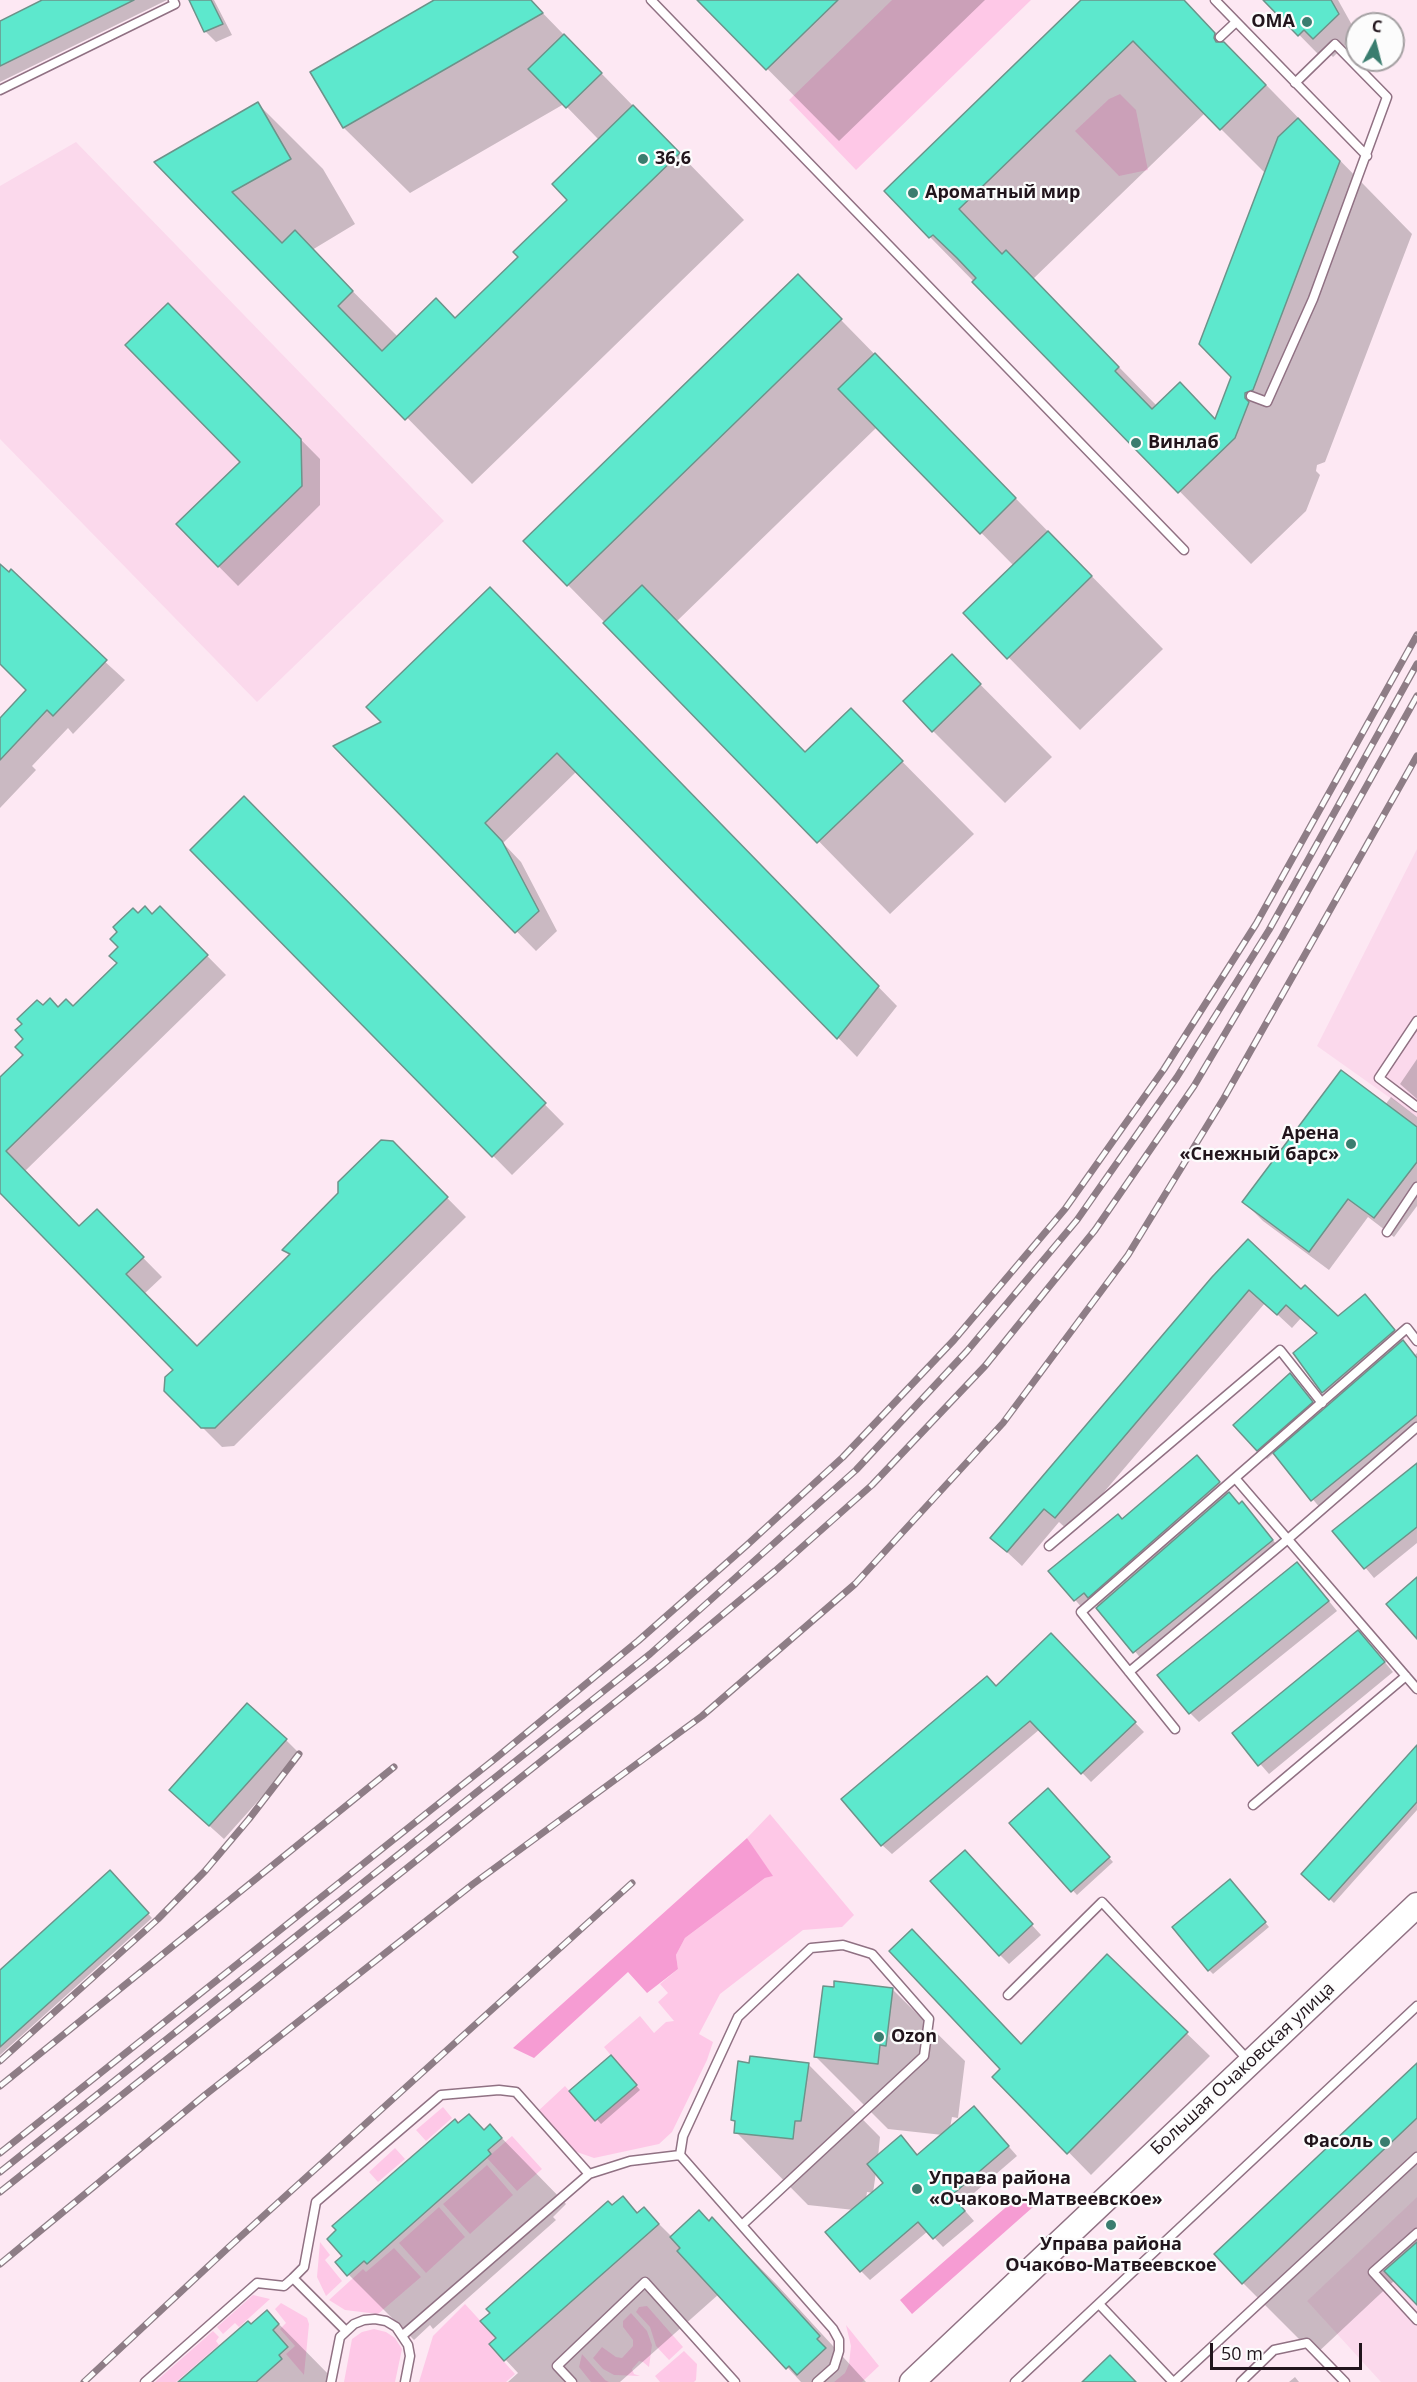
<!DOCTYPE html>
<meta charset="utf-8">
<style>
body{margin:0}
#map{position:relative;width:1417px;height:2382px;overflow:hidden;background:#fde8f3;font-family:"Open Sans",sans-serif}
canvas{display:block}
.north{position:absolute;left:1345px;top:12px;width:60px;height:60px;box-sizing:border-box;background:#fcfcfc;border:2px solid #a4a0a2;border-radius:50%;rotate:7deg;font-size:16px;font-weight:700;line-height:24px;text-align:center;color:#21151c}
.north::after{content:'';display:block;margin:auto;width:21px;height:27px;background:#3a7d6f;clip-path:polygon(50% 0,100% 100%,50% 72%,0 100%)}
.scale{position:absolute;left:1210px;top:2343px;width:152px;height:27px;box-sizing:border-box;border:3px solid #21151c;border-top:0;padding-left:8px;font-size:18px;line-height:21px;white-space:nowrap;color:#21151c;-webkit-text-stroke:4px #fcfcfc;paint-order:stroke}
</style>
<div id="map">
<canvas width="1417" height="2382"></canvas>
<div class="north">С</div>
<div class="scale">50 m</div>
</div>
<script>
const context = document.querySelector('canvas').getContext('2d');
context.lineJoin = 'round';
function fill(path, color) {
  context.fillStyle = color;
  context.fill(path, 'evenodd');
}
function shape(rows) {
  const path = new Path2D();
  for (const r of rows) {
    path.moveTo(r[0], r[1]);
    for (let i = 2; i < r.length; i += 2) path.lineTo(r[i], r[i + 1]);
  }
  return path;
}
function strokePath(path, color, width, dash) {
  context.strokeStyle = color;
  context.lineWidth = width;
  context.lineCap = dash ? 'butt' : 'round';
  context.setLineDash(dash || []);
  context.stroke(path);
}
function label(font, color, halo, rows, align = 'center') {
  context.font = font + ' "Open Sans",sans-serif';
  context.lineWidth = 4.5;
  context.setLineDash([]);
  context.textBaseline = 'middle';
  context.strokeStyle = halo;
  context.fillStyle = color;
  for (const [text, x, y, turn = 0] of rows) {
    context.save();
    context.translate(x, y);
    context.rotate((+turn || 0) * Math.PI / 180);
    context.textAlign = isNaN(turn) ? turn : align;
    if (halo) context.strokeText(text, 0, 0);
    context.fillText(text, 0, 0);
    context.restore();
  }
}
fill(shape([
 [76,142,444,521,257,702,0,439,0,186],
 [1417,849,1417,1117,1317,1046],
 [1417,2197,1417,2382,1381,2382,1307,2301]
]), '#fbd9ec');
fill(shape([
 [892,0,1031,0,856,170,789,100],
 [1120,94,1136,110,1148,170,1119,176,1075,131,1109,99],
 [770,1814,854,1915,842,1927,803,1930,720,1994,699,2034,713,2042,707,2060,672,2132,659,2144,594,2158,574,2151,536,2113,565,2086,595,2121,636,2086,604,2047,640,2016,654,2033,666,2022,674,2021,658,2002,668,1993,660,1984,678,1969,676,1955,685,1938,765,1878,772,1876,747,1838],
 [443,2107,452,2118,426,2141,416,2130],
 [512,2136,542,2169,517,2191,487,2158],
 [395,2148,405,2159,378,2182,369,2172],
 [487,2165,513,2195,470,2234,443,2204],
 [439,2207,465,2237,426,2273,399,2243],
 [320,2242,330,2255,325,2260,342,2281,326,2296,317,2277],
 [394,2248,421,2277,378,2314,345,2310,329,2300,363,2269,366,2272],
 [253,2295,270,2299,239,2327,235,2323,223,2334,217,2327],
 [281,2303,307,2318,309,2324,304,2375,286,2354,295,2346,280,2329,286,2323,275,2309],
 [465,2304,496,2338,489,2345,515,2374,506,2382,419,2382,433,2336],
 [647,2306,683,2347,669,2360,656,2346,650,2327,636,2312,639,2307],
 [631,2313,647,2331,652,2345,649,2367,643,2362,639,2361,632,2369,634,2374,640,2376,614,2375,603,2369,593,2358,602,2347,616,2357,622,2358,633,2346,633,2340,623,2327,623,2321],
 [846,2325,879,2366,862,2382,834,2382,845,2373,849,2364,851,2346],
 [374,2329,386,2332,395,2338,402,2349,395,2382,344,2382,352,2339,362,2332],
 [213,2331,219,2337,216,2341,219,2345,176,2382,155,2382],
 [684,2351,697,2364,696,2380,694,2382,660,2382,655,2376],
 [582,2354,605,2380,609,2382,591,2382,579,2367]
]), '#fec8e7');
fill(shape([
 [747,1838,773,1876,765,1878,685,1938,676,1955,678,1969,647,1993,628,1972,534,2058,513,2048],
 [1021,2194,1033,2207,912,2314,900,2300]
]), '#f69cd3');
fill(shape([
 [46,0,167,0,0,82,0,22],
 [191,0,214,0,232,35,216,42,205,31],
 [437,0,530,0,744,220,472,484,157,162,258,104,323,169,355,224,312,250,398,337,456,320,520,257,569,200,599,140,564,104,410,193,344,128,312,72],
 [699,0,985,0,839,141],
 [1083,0,1183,0,1412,234,1325,462,1317,465,1316,471,1320,475,1306,511,1251,564,930,237],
 [1205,113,1266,174,1233,377,1216,421,1157,406,1033,279],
 [1265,0,1338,0,1357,34,1333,57,1324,48,1318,54],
 [798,276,1163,649,1080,730,965,613,1014,566,877,427,676,622,806,754,851,710,974,834,890,914,568,585],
 [168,305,320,459,320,505,238,586,178,525,242,462],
 [0,566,125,680,73,734,68,728,32,766,36,770,0,808,0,720,28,690,0,663],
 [509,608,897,1006,857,1057,577,771,503,843,521,862,557,931,536,951,336,747,384,722],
 [952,656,1052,757,1005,803,933,731],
 [244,799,564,1124,512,1175,192,850],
 [160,908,226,975,25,1171,80,1228,97,1211,162,1277,144,1294,197,1348,290,1256,284,1250,392,1142,466,1217,234,1446,222,1447,166,1391,175,1370,2,1193,0,1195,0,1079,25,1055,25,1039,43,1007,73,1008,119,963,121,947,138,915,152,916],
 [1417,1059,1417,1099,1400,1084],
 [1391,1097,1417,1117,1417,1206,1394,1237,1368,1217,1329,1270,1263,1221,1244,1202,1385,1105],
 [1213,1278,1301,1291,1338,1318,1365,1296,1379,1310,1407,1346,1415,1355,1417,1353,1417,1432,1321,1509,1274,1453,1267,1459,1258,1450,1290,1376,1322,1413,1334,1402,1324,1392,1295,1353,1318,1334,1301,1318,1292,1328,1265,1303,1070,1532,1059,1522,1022,1566,992,1538],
 [1197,1457,1239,1505,1251,1513,1281,1550,1143,1661,1094,1602,1084,1610,1050,1571,1122,1520],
 [1417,1464,1417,1543,1374,1578,1335,1531],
 [1307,1574,1337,1611,1199,1722,1190,1713],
 [1051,1635,1144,1732,1091,1782,1040,1729,892,1854,882,1845,996,1687],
 [1367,1641,1393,1672,1269,1774,1234,1734],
 [286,1740,300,1754,224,1839,185,1804],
 [1417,1754,1417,1810,1334,1903,1303,1874],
 [1048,1790,1113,1862,1077,1895,1011,1823],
 [974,1862,1041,1935,1009,1964,1000,1955],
 [110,1872,152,1918,0,2055,0,1972],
 [1234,1885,1269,1927,1213,1974,1209,1970],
 [1107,1956,1210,2056,1091,2175,995,2077,1021,2046],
 [892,1989,965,2061,958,2118,952,2117,950,2128,983,2117,1017,2156,960,2205,974,2221,943,2247,928,2231,870,2280,861,2271,854,2210,808,2205,736,2132,737,2124,733,2120,750,2064,808,2064,880,2137,878,2157,910,2147,918,2156,943,2135,888,2129,816,2057],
 [876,2172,885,2183,866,2199,867,2192,873,2193],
 [615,2061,640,2090,601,2124,571,2091],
 [1417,2065,1417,2304,1395,2280,1315,2355,1243,2283],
 [459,2125,485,2131,490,2126,566,2204,553,2217,556,2220,433,2329,430,2325,414,2340,348,2274],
 [623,2198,639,2214,644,2209,672,2237,712,2219,777,2285,866,2382,801,2382,719,2294,620,2382,508,2382,518,2373,491,2344],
 [267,2312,336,2382,180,2382,251,2326],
 [1295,2377,1299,2382,1289,2382]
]), '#0003');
const building = shape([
 [42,0,134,0,0,66,0,21,42,0],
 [189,0,211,0,223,24,204,32,189,0],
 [434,0,531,0,543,13,343,128,310,72,434,0],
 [697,0,838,0,766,70,697,0],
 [1081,0,1184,0,1215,33,1214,38,1216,42,1224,42,1266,85,1220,130,1133,41,959,209,1002,254,1006,250,1119,367,1115,371,1152,409,1180,382,1215,419,1231,377,1199,344,1278,137,1298,118,1340,161,1253,390,1245,393,1245,398,1249,402,1235,438,1178,493,972,282,976,278,957,258,933,235,929,238,884,191,1081,0],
 [1263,0,1331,0,1339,14,1313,39,1304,30,1298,36,1263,0],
 [564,34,602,73,566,108,528,69,564,34],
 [258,102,291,159,232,192,282,243,295,230,353,291,338,306,382,351,436,298,455,318,518,257,513,252,567,200,552,184,633,105,680,153,405,420,154,162,258,102],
 [798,274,842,319,567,586,523,541,798,274],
 [168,303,301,439,302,486,218,567,176,524,240,462,125,345,168,303],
 [875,353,1016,498,980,534,838,389,875,353],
 [1048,531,1092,576,1007,659,963,613,1048,531],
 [0,564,9,572,11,569,107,660,53,716,47,710,0,760,0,718,26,690,0,664,0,564],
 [642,585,805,752,851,708,903,761,817,843,603,623,642,585],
 [490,587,879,986,837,1039,557,753,485,823,502,841,539,911,515,933,333,746,381,722,366,707,490,587],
 [952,654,981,684,932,732,903,701,952,654],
 [244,796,546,1103,492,1157,190,850,244,796],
 [145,906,152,914,160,906,208,955,6,1151,79,1226,97,1209,144,1257,126,1274,197,1346,290,1254,282,1250,338,1193,338,1182,381,1140,393,1141,448,1197,215,1428,201,1428,164,1391,165,1377,173,1370,0,1193,0,1077,23,1055,15,1047,23,1039,15,1030,22,1024,17,1019,37,1000,43,1005,50,998,58,1007,66,999,73,1006,117,963,109,956,118,947,110,939,117,932,113,927,133,908,138,913,145,906],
 [1341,1070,1417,1127,1417,1162,1374,1218,1348,1199,1309,1252,1242,1202,1341,1070],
 [1248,1239,1301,1289,1305,1285,1338,1316,1365,1294,1395,1330,1322,1393,1293,1353,1317,1333,1286,1305,1277,1315,1249,1290,1055,1518,1044,1509,1007,1552,990,1538,1212,1277,1248,1239],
 [1403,1340,1417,1358,1417,1415,1311,1501,1273,1453,1403,1340],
 [1290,1373,1313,1402,1257,1451,1233,1425,1290,1373],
 [1197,1455,1220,1482,1088,1598,1084,1593,1074,1601,1048,1571,1118,1514,1122,1519,1197,1455],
 [1417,1463,1417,1527,1364,1569,1332,1531,1417,1463],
 [1229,1492,1239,1504,1242,1501,1273,1540,1133,1653,1096,1608,1229,1492],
 [1297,1562,1329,1601,1189,1714,1157,1675,1297,1562],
 [1417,1577,1417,1639,1386,1604,1417,1577],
 [1358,1630,1385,1662,1258,1766,1232,1733,1358,1630],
 [1051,1633,1136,1722,1081,1774,1030,1721,881,1846,841,1799,987,1676,996,1686,1051,1633],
 [247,1703,287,1739,209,1826,169,1790,247,1703],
 [1417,1745,1417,1802,1329,1900,1301,1874,1417,1745],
 [1048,1788,1110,1857,1071,1892,1009,1823,1048,1788],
 [965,1850,1033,1924,999,1956,930,1881,965,1850],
 [110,1870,149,1913,0,2047,0,1970,110,1870],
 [1230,1879,1266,1922,1208,1971,1172,1927,1230,1879],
 [912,1929,1021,2044,1107,1954,1188,2032,1067,2154,992,2077,1000,2069,889,1951,912,1929],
 [834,1981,893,1988,886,2046,880,2045,878,2064,814,2057,823,1986,834,1987,834,1981],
 [611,2055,637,2085,595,2121,569,2091,611,2055],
 [750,2056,809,2063,801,2121,795,2121,793,2139,734,2133,735,2121,731,2120,738,2061,749,2063,750,2056],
 [1417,2063,1417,2118,1242,2284,1214,2254,1417,2063],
 [974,2106,1009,2146,952,2195,965,2211,933,2239,918,2222,860,2272,825,2232,883,2183,867,2164,901,2135,917,2155,974,2106],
 [469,2114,484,2130,490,2124,502,2138,488,2150,491,2154,367,2264,364,2261,347,2276,335,2262,342,2256,327,2239,336,2230,332,2226,455,2119,458,2123,469,2114],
 [623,2196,637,2213,644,2207,659,2224,504,2361,489,2344,496,2338,480,2321,490,2313,486,2309,608,2201,612,2205,623,2196],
 [699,2210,709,2221,712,2217,820,2336,817,2339,826,2348,797,2375,789,2366,786,2369,677,2251,680,2248,670,2237,699,2210],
 [1417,2242,1417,2305,1384,2271,1417,2242],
 [267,2310,279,2324,273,2330,288,2347,279,2355,282,2359,256,2382,178,2382,248,2321,251,2324,267,2310],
 [1110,2355,1136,2382,1082,2382,1110,2355]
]);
fill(building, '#5de8cd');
strokePath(building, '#6c938a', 1.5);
const lane = shape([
 [651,0,1184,550],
 [1215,0,1367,156],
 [1220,37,1236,22],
 [0,90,175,4,173,0],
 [1251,396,1267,402,1313,299,1387,97,1335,44,1295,83],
 [1417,1021,1379,1078,1417,1107],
 [1387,1232,1417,1187],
 [1235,1478,1407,1328,1417,1341],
 [1049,1546,1280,1350,1322,1403],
 [1129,1672,1288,1539,1417,1427],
 [1175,1729,1081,1612,1235,1478,1417,1689],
 [1253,1805,1406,1676],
 [1008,1995,1102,1902,1248,2060],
 [680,2155,683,2136,738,2017,811,1948,843,1945,872,1954,929,2019,924,2056,742,2225],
 [1417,2233,1373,2272,1417,2320],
 [293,2278,345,2330],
 [1099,2304,1173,2382],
 [403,2335,589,2174,630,2161,680,2155,833,2329,839,2340,839,2351,834,2367,817,2382],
 [145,2382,257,2283,284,2286,293,2278,304,2267,316,2202,441,2095,499,2090,516,2092,589,2174],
 [331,2382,340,2337,354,2324,364,2320,375,2319,386,2321,396,2327,408,2345,410,2356,405,2382],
 [572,2382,557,2366,645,2282,735,2382],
 [1015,2382,1417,2006],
 [1174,2382,1417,2157],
 [1241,2382,1274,2350,1307,2343,1345,2382]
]);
const secondary = shape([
 [912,2382,1417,1905]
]);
strokePath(lane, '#907183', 11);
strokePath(secondary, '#907183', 27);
strokePath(lane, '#fff', 8);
strokePath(secondary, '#fff', 24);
const rail = shape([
 [0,2061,158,1919,205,1871,249,1819,299,1754],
 [0,2086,394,1767],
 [0,2153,496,1758,638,1641,747,1545,843,1457,954,1340,1065,1209,1164,1069,1256,924,1417,635],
 [0,2172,650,1654,856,1470,967,1351,1077,1220,1177,1077,1269,930,1417,664],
 [0,2192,662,1665,775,1571,872,1485,985,1366,1095,1230,1194,1086,1282,937,1417,696],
 [0,2264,205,2095,473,1884,702,1716,855,1584,1003,1423,1128,1255,1224,1098,1417,756],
 [84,2382,229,2247,632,1883]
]);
strokePath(rail, '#8e7d86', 7);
strokePath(rail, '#fcfcfc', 4.5, [14]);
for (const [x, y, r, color] of [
 [1307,22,6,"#3a7d6f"],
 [643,159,6,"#3a7d6f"],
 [913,193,6,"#3a7d6f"],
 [1136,443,6,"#3a7d6f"],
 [1351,1144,6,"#3a7d6f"],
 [879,2037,6,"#3a7d6f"],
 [1385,2142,6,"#3a7d6f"],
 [917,2189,6,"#3a7d6f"],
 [1111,2225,6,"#3a7d6f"]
]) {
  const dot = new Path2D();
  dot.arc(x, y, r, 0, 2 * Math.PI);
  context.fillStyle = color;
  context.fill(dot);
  strokePath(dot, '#fcfcfc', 2);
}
label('bold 18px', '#21151c', '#fcfcfc', [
 ["ОМА",1295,22,"right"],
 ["36,6",655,159],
 ["Ароматный мир",925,193],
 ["Винлаб",1148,443],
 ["Арена",1339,1134,"right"],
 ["«Снежный барс»",1339,1155,"right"],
 ["Ozon",891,2037],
 ["Фасоль",1373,2142,"right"],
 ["Управа района",929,2179],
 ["«Очаково-Матвеевское»",929,2200],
 ["Управа района",1111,2245,"center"],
 ["Очаково-Матвеевское",1111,2266,"center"]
], 'left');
label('18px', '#21151c', '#fcfcfc', [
 ["Большая Очаковская улица",1243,2069,-43]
]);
</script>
